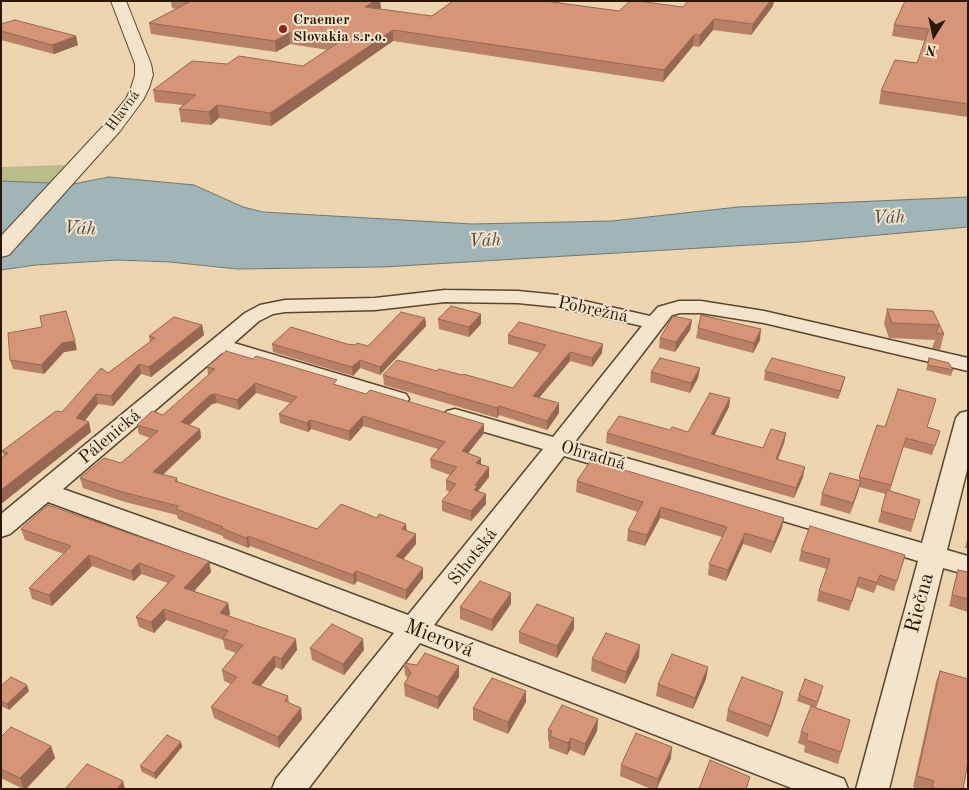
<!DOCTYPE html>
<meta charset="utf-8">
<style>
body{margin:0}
#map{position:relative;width:969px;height:790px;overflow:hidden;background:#edd5af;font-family:"Old Standard TT",serif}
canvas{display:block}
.frame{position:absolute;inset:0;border:2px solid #2a1705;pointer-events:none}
.north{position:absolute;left:909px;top:10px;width:50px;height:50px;-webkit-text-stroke:4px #f3e4cb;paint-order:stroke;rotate:190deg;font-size:14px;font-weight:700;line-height:20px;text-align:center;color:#2a1705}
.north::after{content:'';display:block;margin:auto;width:18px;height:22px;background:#2a1705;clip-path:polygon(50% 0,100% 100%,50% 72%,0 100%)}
</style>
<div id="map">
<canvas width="969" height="790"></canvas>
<div class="frame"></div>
<div class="north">N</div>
</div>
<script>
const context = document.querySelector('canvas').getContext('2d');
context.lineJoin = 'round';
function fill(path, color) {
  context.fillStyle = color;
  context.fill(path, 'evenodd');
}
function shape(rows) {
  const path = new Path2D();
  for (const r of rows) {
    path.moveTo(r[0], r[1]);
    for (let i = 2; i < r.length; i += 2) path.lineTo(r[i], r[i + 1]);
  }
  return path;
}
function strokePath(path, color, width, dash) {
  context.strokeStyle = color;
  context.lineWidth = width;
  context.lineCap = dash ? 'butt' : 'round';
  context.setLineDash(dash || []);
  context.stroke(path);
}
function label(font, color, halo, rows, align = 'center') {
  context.font = font + ' "Old Standard TT",serif';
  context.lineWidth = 4;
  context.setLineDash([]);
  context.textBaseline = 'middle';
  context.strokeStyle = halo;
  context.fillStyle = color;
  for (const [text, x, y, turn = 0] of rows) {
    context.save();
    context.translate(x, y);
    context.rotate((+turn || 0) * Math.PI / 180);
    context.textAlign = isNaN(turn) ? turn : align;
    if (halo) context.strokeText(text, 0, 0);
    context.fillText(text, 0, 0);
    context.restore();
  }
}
fill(shape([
 [65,165,51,184,1,181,1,167]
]), '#b9bd8a');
const water = shape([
 [109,177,194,185,243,207,263,212,472,224,612,221,738,207,968,197,968,227,801,242,383,267,237,269,170,262,118,260,36,265,1,270,1,181,73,184,109,177]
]);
fill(water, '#9fb5b7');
strokePath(water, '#707670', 1);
const minor = shape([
 [445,290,518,291,558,295,650,316,658,307,679,301,701,301,764,311,968,358,968,371,764,323,701,313,680,313,672,315,574,443,922,543,956,418,960,413,968,411,968,466,947,550,968,556,968,575,943,568,889,789,856,789,918,561,564,456,434,625,844,779,848,789,794,789,420,643,308,789,272,789,276,779,394,633,217,564,48,502,10,534,1,537,1,514,245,313,260,305,285,300,375,298,445,290],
 [445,302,518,303,558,307,642,326,553,437,455,409,447,411,443,416,447,421,543,449,408,615,235,550,63,489,222,353,390,404,398,406,406,404,409,399,406,394,234,343,259,321,273,314,285,312,375,310,445,302]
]);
const tertiary = shape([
 [111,1,126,1,151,64,153,75,149,88,143,100,120,131,9,255,1,257,1,236,106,123,126,99,131,88,135,75,135,64,111,1]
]);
strokePath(minor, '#5b4630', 3);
strokePath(tertiary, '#5b4630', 2);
fill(minor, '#f3e4cb');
fill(tertiary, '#f3e4cb');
fill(shape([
 [171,1,380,1,381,8,380,9,432,16,453,1,554,1,553,2,619,11,683,7,773,6,751,35,713,30,699,47,693,46,663,82,393,41,271,126,219,118,211,125,181,122,179,109,183,105,155,102,153,90,227,64,303,66,328,50,290,44,276,52,151,34,149,23,176,9,172,8],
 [968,1,968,117,879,104,881,91,917,63,925,41,892,36,894,25],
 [1,24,78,45,54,54,1,40],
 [887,309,933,311,944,334,940,350,932,348,935,340,889,338,884,324],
 [425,318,426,326,380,375,360,368,353,376,273,352,272,344,347,344,368,346],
 [438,319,481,324,469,337,439,329],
 [692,320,690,330,675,352,659,348,660,338],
 [202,325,204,335,151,377,141,374,113,406,98,404,85,420,91,432,1,504,1,459,4,456,2,451,62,412,108,373,150,342,149,336],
 [42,327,77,350,64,352,44,374,13,369,10,360],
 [698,328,760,340,753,353,696,338],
 [508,335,602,353,592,367,570,361,539,398,559,413,547,430,499,415,497,418,384,385,383,375,437,371,462,375,513,388,540,353,508,344],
 [929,358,953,370,951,376,926,370],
 [207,367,338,385,484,433,468,453,481,464,489,477,478,491,486,504,471,521,442,511,442,501,450,492,446,490,446,480,450,475,431,468,430,459,438,449,363,426,350,441,311,429,308,432,280,423,279,414,290,403,256,393,239,410,217,403,212,404,189,425,200,429,201,438,163,475,177,478,178,482,317,529,407,530,416,544,403,559,423,578,406,600,357,581,354,585,250,546,248,548,223,538,223,536,178,519,177,515,125,502,83,488,80,478,121,463,150,438,139,434,137,425,163,415,208,375],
 [700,368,698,378,690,393,650,382,651,372],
 [765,371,843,385,838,399,764,380],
 [730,398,729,407,714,435,763,448,786,433,784,443,778,459,803,477,794,498,606,443,607,433,670,430,688,432],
 [885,427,927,428,940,431,932,455,903,447,890,491,920,500,911,532,878,522,886,494,859,487,850,514,820,505,822,494,859,480,859,477],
 [577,481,782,528,771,553,743,544,726,581,708,575,709,564,722,537,660,518,645,546,627,541,628,530,638,512,576,492],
 [21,529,209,561,211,572,194,591,228,603,230,614,229,616,297,650,282,670,276,667,261,686,288,696,289,703,302,719,279,748,214,718,211,707,231,684,224,681,222,670,236,653,225,649,223,640,166,620,154,633,139,627,136,617,168,583,141,574,134,581,92,566,52,606,32,599,29,588,64,554,25,540],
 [968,536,968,548,965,548],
 [801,551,905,555,894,591,877,585,874,593,857,587,849,611,817,601,819,591,827,569,799,561],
 [958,570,968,572,968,612,949,606,955,581],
 [511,593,511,604,492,631,460,619,460,607],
 [574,629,557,658,519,643,519,632],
 [310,648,364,650,344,675,312,660],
 [639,657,625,684,591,671,592,659],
 [404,663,459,677,438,709,405,696,404,684,408,678,405,675],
 [708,667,706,679,693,709,656,696,658,684],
 [940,671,968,679,968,773,966,773,963,789,918,789,913,787,936,682],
 [1,686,29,691,9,710,1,706],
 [783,692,780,704,768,737,726,721,728,710],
 [822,692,816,708,850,720,838,764,804,752,805,746,798,743,801,732,811,706,797,701,799,695],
 [526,702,508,734,473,720,473,708],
 [598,719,597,731,584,756,570,750,567,755,549,748,549,742,548,741,548,730],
 [1,737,51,746,55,758,26,789,23,789,1,778],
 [181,742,182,747,156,779,142,772,140,766],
 [671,758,657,789,651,789,620,776,621,765]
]), '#b88065');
fill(shape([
 [374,1,380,1,381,8,366,18,365,7],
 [770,1,774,1,773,6,751,35,753,24],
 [714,19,713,30,699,47,700,35],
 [393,30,393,41,271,126,270,113],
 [289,33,290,44,276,52,275,41],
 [694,35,693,46,663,82,664,70],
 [76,36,78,45,54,54,52,45],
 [217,105,219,118,211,125,209,112],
 [481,314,481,324,469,337,469,327],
 [425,318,426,326,380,375,380,367],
 [692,320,690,330,675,352,676,342],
 [202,325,204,335,151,377,149,367],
 [761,329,760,340,753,353,754,343],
 [75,341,77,350,64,352,44,374,41,365,62,343],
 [603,344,602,353,592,367,592,358],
 [570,352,570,361,533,405,533,396],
 [360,360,360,368,353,376,352,367],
 [139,364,141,374,113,406,111,396],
 [700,368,698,378,690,393,691,383],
 [845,377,843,385,838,399,840,391],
 [255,383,256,393,239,410,237,400],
 [96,394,98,404,79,428,76,418],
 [215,394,217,403,212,404,182,432,181,422,210,395],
 [730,398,729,407,710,444,711,434],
 [559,403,559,413,547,430,547,421],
 [499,406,499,415,497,418,497,408],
 [363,416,363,426,350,441,349,431],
 [310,420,311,429,308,432,307,423],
 [89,422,91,432,1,504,1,490],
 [484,424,484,433,462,461,462,451],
 [200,429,201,438,155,482,153,472],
 [786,433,784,443,774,468,776,459],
 [481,458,481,467,476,463],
 [489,467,489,477,478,491,474,500,475,485],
 [805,467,803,477,794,498,796,488],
 [861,481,858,492,850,514,853,503],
 [486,494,486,504,471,521,471,511],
 [661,507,660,518,645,546,647,535],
 [784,518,782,528,771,553,774,542],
 [406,524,407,534,402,529],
 [745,533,743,544,726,581,728,570],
 [416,534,416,544,397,567,396,556],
 [248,536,250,546,248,548,246,538],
 [89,555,92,566,52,606,49,595],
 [209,561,211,572,187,599,184,588],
 [139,563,141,574,134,581,131,571],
 [423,568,423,578,406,600,406,590],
 [356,571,357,581,354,585,353,575],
 [511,593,511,604,492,631,492,620],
 [228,603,230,614,222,624,220,613],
 [164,609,166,620,154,633,151,622],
 [574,618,574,629,557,658,557,646],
 [296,639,297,650,282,670,281,659],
 [363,639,364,650,344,675,343,664],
 [640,645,639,657,625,684,626,672],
 [274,656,276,667,254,694,252,683],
 [459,666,459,677,438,709,438,697],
 [708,667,706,679,693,709,695,698],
 [27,685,29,691,9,710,7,704],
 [526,691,526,702,508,734,508,722],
 [783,692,780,704,768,737,771,726],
 [301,708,302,719,279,748,278,737],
 [598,719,597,731,584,756,585,744],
 [571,738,570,750,567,755,568,743],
 [181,742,182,747,156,779,154,773],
 [51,746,55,758,26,789,24,789,20,778],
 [672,747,671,758,656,789,658,779],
 [123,781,125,789,117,789]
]), '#966853');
const building = shape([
 [191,1,374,1,365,7,432,16,453,1,545,1,619,11,630,1,638,1,683,7,688,1,770,1,753,24,714,19,700,35,694,35,664,70,393,30,270,113,217,105,209,112,179,109,196,95,153,90,192,61,227,64,239,56,303,66,342,40,289,33,275,41,149,23,191,1],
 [905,1,968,1,968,104,881,91,895,60,917,63,929,29,894,25,905,1],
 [15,20,76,36,52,45,1,31,1,24,15,20],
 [451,306,481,314,469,327,438,319,451,306],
 [887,309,933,311,944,334,936,333,939,325,892,323,887,309],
 [66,311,75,341,62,343,41,365,10,360,8,333,42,327,40,316,66,311],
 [401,312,425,318,380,367,360,360,352,367,272,344,291,327,347,344,355,345,357,343,368,346,401,312],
 [701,315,761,329,754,343,698,328,701,315],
 [673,316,692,320,676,342,660,338,673,316],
 [174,317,202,325,149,367,139,364,111,396,96,394,76,418,89,422,1,490,1,459,8,453,2,451,56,411,62,412,101,368,108,373,155,338,149,336,174,317],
 [519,322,603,344,592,358,570,352,533,396,559,403,547,421,499,406,497,408,383,375,397,360,437,371,439,369,462,375,463,374,513,388,546,345,508,335,519,322],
 [226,351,253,359,256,356,337,380,333,384,366,394,370,390,484,424,462,451,481,458,476,463,489,467,475,485,478,486,474,490,486,494,471,511,442,501,456,484,446,480,457,467,430,459,445,442,363,416,349,431,310,420,307,423,279,414,297,397,255,383,237,400,215,394,210,395,181,422,200,429,153,472,177,478,175,481,317,529,341,504,377,518,379,514,406,524,402,529,416,534,396,556,423,568,406,590,356,571,353,575,248,536,246,538,221,528,223,527,176,509,178,506,122,492,80,478,104,458,121,463,158,431,137,425,152,411,163,415,215,369,207,367,226,351],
 [660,358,700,368,691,383,651,372,660,358],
 [772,358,845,377,840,391,765,371,772,358],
 [929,358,949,363,953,370,928,365,929,358],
 [898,389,936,399,927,427,940,431,935,446,906,438,891,485,859,477,877,425,885,427,898,389],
 [710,393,730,398,711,434,763,448,771,429,786,433,776,459,805,467,796,488,607,433,619,416,670,430,672,427,688,432,710,393],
 [591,460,784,518,774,542,745,533,728,570,709,564,727,527,661,507,647,535,628,530,643,502,577,481,591,460],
 [830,473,861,481,853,503,822,494,830,473],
 [887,490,920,500,914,520,881,511,887,490],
 [48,505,209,561,184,588,228,603,220,613,296,639,281,659,274,656,252,683,288,696,285,701,301,708,278,737,211,707,237,677,222,670,243,645,223,638,228,631,164,609,151,622,136,617,175,576,139,563,131,571,89,555,49,595,29,588,71,546,21,529,48,505],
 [810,526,905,555,897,581,880,575,877,583,859,577,852,601,819,591,830,559,801,551,810,526],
 [958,570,968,572,968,599,952,595,958,570],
 [480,581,511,593,492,620,460,607,480,581],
 [537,604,574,618,557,646,519,632,537,604],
 [332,624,363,639,343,664,310,648,332,624],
 [606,633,640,645,626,672,592,659,606,633],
 [425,653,459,666,438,697,404,684,411,673,404,663,417,665,425,653],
 [672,654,708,667,695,698,658,684,672,654],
 [940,671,968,679,968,762,963,789,937,789,932,787,934,781,917,776,940,671],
 [11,677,27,685,7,704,1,701,1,686,11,677],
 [742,677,783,692,771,726,728,710,742,677],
 [492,678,526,691,508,722,473,708,492,678],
 [805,679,823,686,817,702,799,695,805,679],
 [562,705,598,719,585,744,571,738,568,743,550,736,552,731,548,730,562,705],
 [811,706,850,720,841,752,806,740,808,734,801,732,811,706],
 [11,727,51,746,20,778,1,769,1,737,11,727],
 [636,733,672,747,658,779,621,765,636,733],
 [167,735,181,742,154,773,140,766,167,735],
 [710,760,750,777,746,789,699,789,710,760],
 [87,764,123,781,117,789,65,789,87,764]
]);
fill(building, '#d69576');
strokePath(building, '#966853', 1);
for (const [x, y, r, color] of [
 [283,29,5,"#8f2418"]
]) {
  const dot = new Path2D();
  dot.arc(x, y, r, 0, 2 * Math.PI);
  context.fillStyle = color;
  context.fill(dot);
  strokePath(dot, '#f3e4cb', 2);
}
label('bold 15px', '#2a1705', '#f3e4cb', [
 ["Craemer",293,20],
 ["Slovakia s.r.o.",293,37]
], 'left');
label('15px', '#2a1705', '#f3e4cb', [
 ["Hlavná",123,111,-54]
]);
label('18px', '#2a1705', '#f3e4cb', [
 ["Pobrežná",593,310,12],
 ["Pálenická",110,437,-40],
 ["Ohradná",593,456,16],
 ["Sihotská",473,557,-52]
]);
label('italic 19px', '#534e43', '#f3e4cb', [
 ["Váh",889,218,-3],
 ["Váh",80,229,3],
 ["Váh",485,241,-3]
]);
label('21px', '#2a1705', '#f3e4cb', [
 ["Riečna",920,603,-75],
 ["Mierová",439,639,21]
]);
</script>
